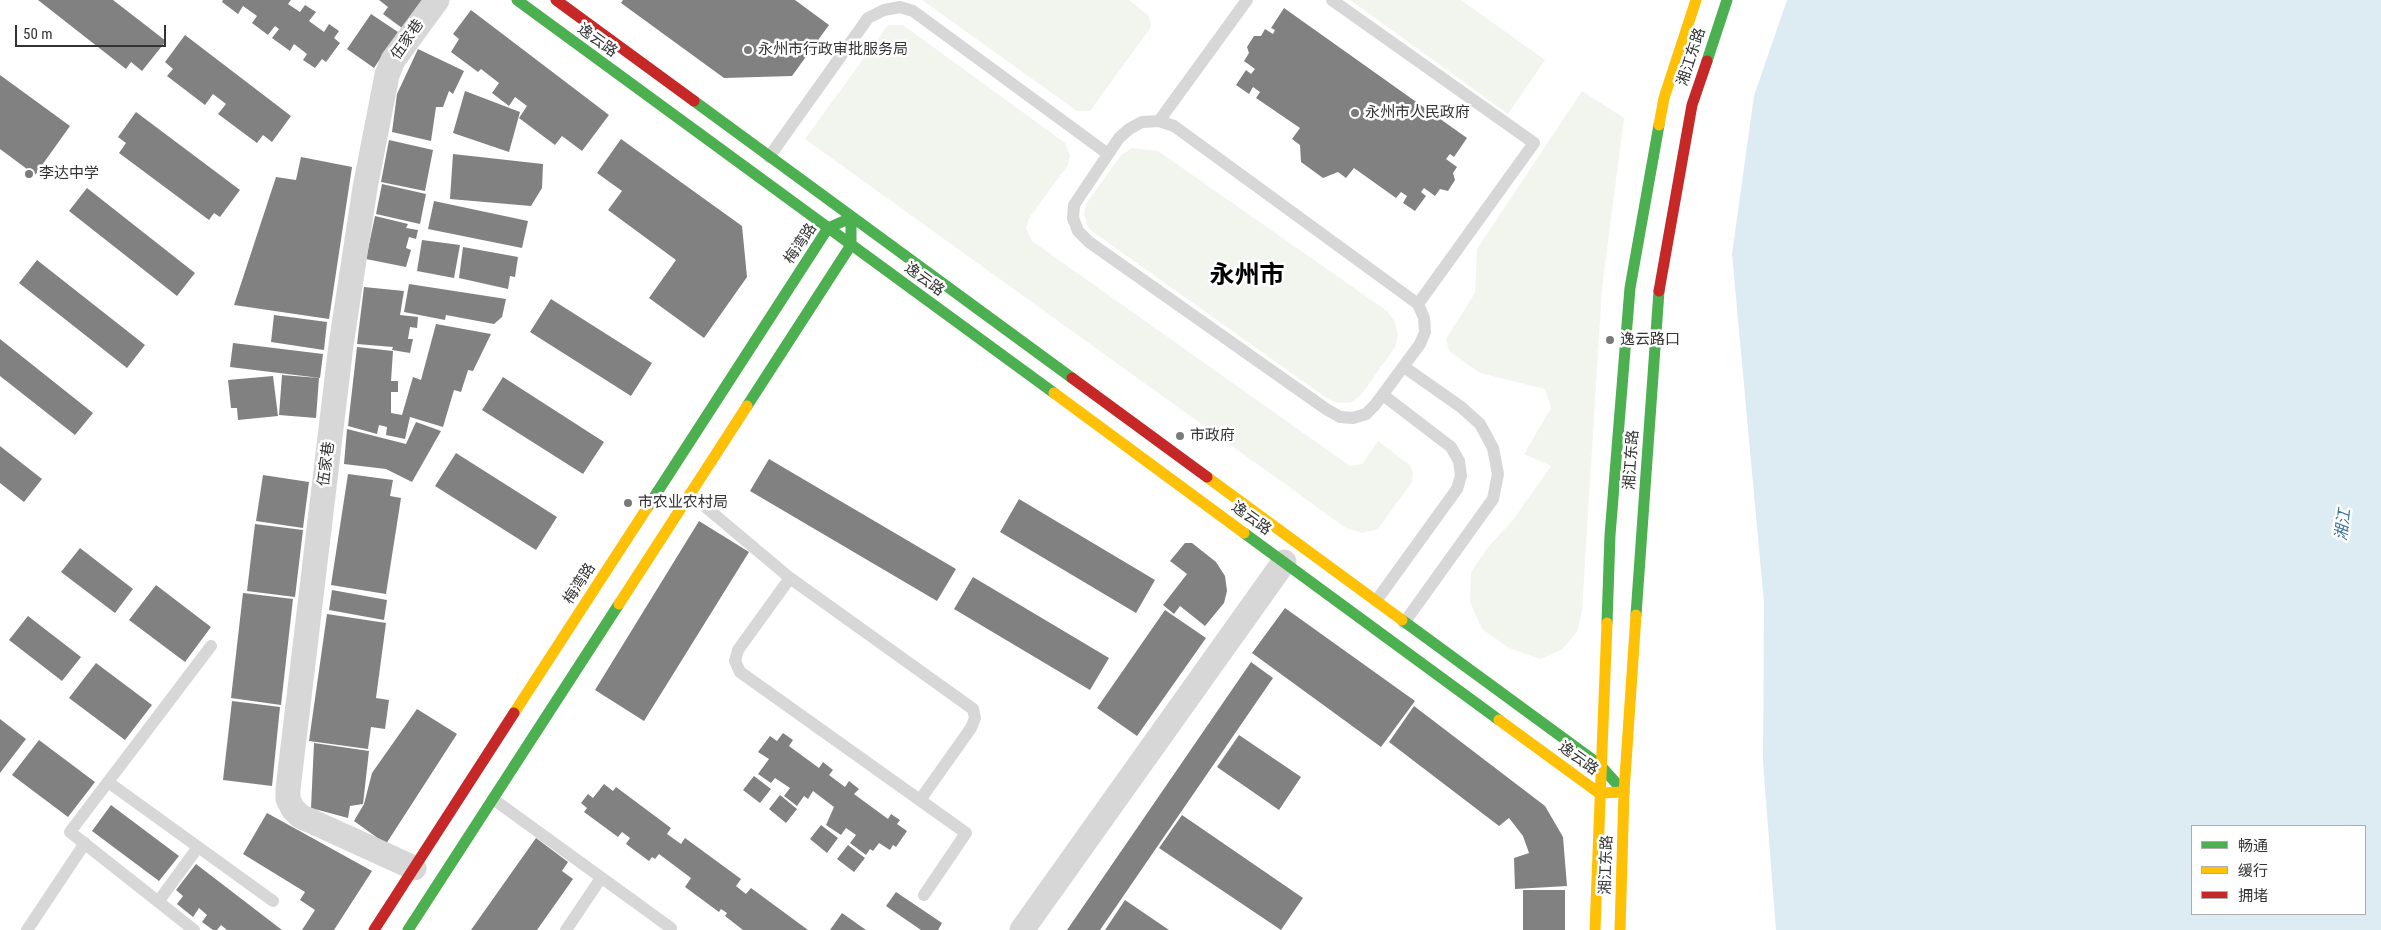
<!DOCTYPE html>
<meta charset="utf-8">
<style>
body{margin:0}
#map{position:relative;width:2381px;height:930px;overflow:hidden;background:#fff;font-family:"Roboto Condensed","Noto Sans SC",sans-serif}
canvas{display:block}
.legend{position:absolute;left:2191px;top:825px;width:175px;height:90px;box-sizing:border-box;background:#fff;border:1px solid #adadad;margin:0;padding:6px 9px;list-style:none;font-size:15px;color:#333}
.legend li{display:flex;align-items:center;gap:10px;height:25px}
.legend b{width:25px;border:1px solid #adadad}
.scale{position:absolute;left:15px;top:25px;width:151px;height:22px;box-sizing:border-box;border:2px solid #333;border-top:0;padding-left:6px;font-size:15px;line-height:18px;white-space:nowrap;color:#333;-webkit-text-stroke:4px #fff;paint-order:stroke}
</style>
<div id="map">
<canvas width="2381" height="930"></canvas>
<ul class="legend">
<li><b style="height:6px;background:#4caf50"></b>畅通</li>
<li><b style="height:6px;background:#ffc107"></b>缓行</li>
<li><b style="height:6px;background:#c62828"></b>拥堵</li>
</ul>
<div class="scale">50 m</div>
</div>
<script>
const context = document.querySelector('canvas').getContext('2d');
context.lineJoin = 'round';
function fill(path, color) {
  context.fillStyle = color;
  context.fill(path, 'evenodd');
}
function shape(rows) {
  const path = new Path2D();
  for (const r of rows) {
    path.moveTo(r[0], r[1]);
    for (let i = 2; i < r.length; i += 2) path.lineTo(r[i], r[i + 1]);
  }
  return path;
}
function strokePath(path, color, width, dash) {
  context.strokeStyle = color;
  context.lineWidth = width;
  context.lineCap = dash ? 'butt' : 'round';
  context.setLineDash(dash || []);
  context.stroke(path);
}
function label(font, color, halo, rows, align = 'center') {
  context.font = font + ' "Roboto Condensed","Noto Sans SC",sans-serif';
  context.lineWidth = 5;
  context.setLineDash([]);
  context.textBaseline = 'middle';
  context.strokeStyle = halo;
  context.fillStyle = color;
  for (const [text, x, y, turn = 0] of rows) {
    context.save();
    context.translate(x, y);
    context.rotate((+turn || 0) * Math.PI / 180);
    context.textAlign = isNaN(turn) ? turn : align;
    if (halo) context.strokeText(text, 0, 0);
    context.fillText(text, 0, 0);
    context.restore();
  }
}
fill(shape([
 [922,0,1129,0,1149,16,1151,27,1090,111,1077,111],
 [1350,0,1461,0,1545,60,1508,114],
 [888,25,903,25,1065,143,1070,155,1068,165,1029,218,1026,228,1032,241,1350,466,1362,464,1378,441,1410,465,1413,472,1412,482,1378,529,1362,533,1346,528,805,139],
 [1582,91,1624,118,1602,288,1582,610,1578,630,1563,649,1540,659,1509,648,1482,629,1470,602,1471,572,1489,546,1513,520,1551,466,1524,454,1551,408,1545,389,1480,373,1449,351,1446,339,1475,293,1477,249],
 [1132,148,1158,151,1387,311,1395,322,1398,335,1395,347,1361,395,1352,402,1339,403,1328,399,1093,232,1087,225,1084,214,1086,204,1121,155]
]), '#f1f5ed');
fill(shape([
 [1787,0,2381,0,2381,930,1776,930,1763,762,1764,603,1732,254,1754,96],
 [2192,826,2365,826,2365,914,2192,914]
]), '#ddebf3');
fill(shape([
 [38,0,113,0,166,41,142,71,131,62,126,69],
 [223,0,291,0,288,4,300,12,305,5,316,12,309,21,324,32,329,24,339,31,334,38,340,43,326,62,322,59,315,68,303,60,307,54,294,44,290,51,272,38,279,29,275,26,268,35,252,23,257,16,243,6,238,14,222,2],
 [379,0,423,0,402,28,383,14,388,7],
 [623,0,795,0,829,25,792,76,724,78,621,3],
 [1284,8,1467,138,1454,157,1450,154,1446,159,1457,167,1453,173,1455,180,1448,191,1440,189,1435,196,1424,188,1421,192,1426,196,1415,211,1403,203,1407,196,1401,192,1396,198,1354,168,1346,178,1338,172,1323,178,1301,162,1300,145,1292,139,1300,128,1256,98,1260,92,1253,87,1249,94,1236,85,1246,70,1251,74,1255,69,1244,61,1249,53,1247,47,1254,36,1261,36,1265,29,1273,34,1275,30,1271,28],
 [471,10,609,115,582,151,562,136,555,145,519,118,527,106,515,97,509,106,492,93,499,83,481,69,478,72,451,52,459,39,453,34],
 [371,14,398,32,374,68,347,49],
 [185,35,291,116,272,142,263,135,257,143,218,114,226,104,213,94,205,105,167,76,173,69,165,62],
 [418,49,464,71,453,94,449,91,443,107,436,107,431,141,392,132,397,94],
 [0,75,70,126,35,175,0,149],
 [465,91,520,112,509,152,453,133],
 [136,112,240,190,220,217,214,213,209,220,119,153,126,143,118,137],
 [621,139,742,226,747,277,704,338,649,298,676,260,608,210,622,191,597,173],
 [389,140,433,150,425,191,381,182],
 [453,154,543,164,542,188,531,206,450,199],
 [301,157,352,167,329,319,234,305,276,177,296,180],
 [382,184,426,194,420,224,376,214],
 [87,188,195,273,177,296,69,211],
 [434,201,528,221,522,248,428,229],
 [375,216,408,224,406,228,418,230,416,239,409,237,406,248,411,250,406,267,366,259],
 [422,240,460,245,454,278,417,271],
 [463,247,518,257,515,277,510,276,508,289,459,278],
 [37,260,145,345,127,368,19,283],
 [409,284,506,299,502,317,494,324,446,315,445,320,404,312],
 [364,287,404,291,400,315,418,317,417,328,410,327,408,339,413,339,410,353,392,350,393,347,357,344],
 [551,299,652,363,631,396,530,332],
 [274,315,327,322,324,350,271,342],
 [436,324,491,334,473,371,468,370,461,392,454,390,443,427,410,417,405,439,386,435,387,427,379,425,377,434,348,426,357,347,393,351,391,381,398,381,398,392,391,392,391,413,402,415,413,377,421,380],
 [0,339,93,413,75,435,0,376],
 [233,343,323,354,320,378,230,367],
 [282,375,319,378,316,418,279,415],
 [273,376,278,416,238,420,237,408,231,408,228,380],
 [503,377,604,442,583,474,482,410],
 [416,422,441,431,412,482,386,469,344,464,347,429,406,444],
 [0,446,42,479,24,502,0,483],
 [456,453,557,517,536,550,435,486],
 [769,459,956,569,937,601,750,491],
 [348,474,393,480,390,496,401,498,386,594,331,585],
 [263,475,309,482,303,528,256,521],
 [1019,499,1155,580,1136,613,1000,532],
 [699,521,749,552,644,721,595,690],
 [255,524,303,530,295,597,247,591],
 [1185,543,1192,543,1216,562,1225,576,1227,591,1224,603,1205,626,1180,606,1174,614,1163,605,1187,574,1170,561],
 [80,548,133,589,115,613,61,572],
 [973,577,1109,658,1090,690,954,609],
 [156,585,211,627,185,662,129,620],
 [332,590,387,600,384,620,329,610],
 [243,593,293,599,281,705,231,698],
 [1285,608,1415,701,1381,747,1252,653],
 [1165,610,1206,638,1137,736,1097,708],
 [327,614,386,623,376,698,389,700,385,729,371,727,368,749,309,741],
 [28,616,81,657,62,681,9,640],
 [1251,662,1273,678,1100,930,1067,930],
 [96,663,152,705,125,740,69,698],
 [232,701,280,707,272,786,223,780],
 [1414,706,1545,806,1563,837,1567,886,1515,889,1514,858,1529,853,1523,836,1509,818,1499,826,1389,742],
 [417,709,457,734,386,844,354,821,364,804,372,773],
 [0,719,26,739,0,773],
 [783,733,793,740,789,746,819,768,823,762,833,770,829,775,845,787,849,781,859,789,854,794,888,819,891,814,900,820,897,824,907,831,896,847,893,845,890,850,879,843,873,851,870,849,866,855,850,843,856,835,846,828,841,835,826,825,834,807,813,791,808,799,804,796,797,806,784,796,790,788,775,778,771,783,758,774,769,759,758,752,770,736,777,741],
 [1239,735,1301,777,1279,810,1217,767],
 [39,740,95,782,68,817,12,775],
 [314,743,369,751,363,804,350,806,348,818,311,808],
 [754,776,771,789,760,803,743,790],
 [604,784,613,791,616,787,671,828,667,834,681,844,685,838,741,879,736,886,746,894,751,888,808,930,743,930,725,916,727,913,721,909,719,912,685,887,691,878,659,854,655,859,652,857,649,861,626,844,630,838,622,832,618,837,584,812,587,808,581,803,588,794,593,798],
 [780,795,797,809,786,823,769,809],
 [111,805,179,856,159,881,92,831],
 [267,813,372,871,334,930,302,930,315,910,300,900,305,892,243,854],
 [1182,815,1303,898,1281,930,1159,848],
 [821,825,838,838,827,853,810,839],
 [536,838,568,862,562,871,573,879,537,930,471,930],
 [848,845,865,858,854,872,837,859],
 [196,864,282,930,227,930,221,925,217,930,213,930,202,922,207,915,199,908,193,917,177,904,183,896,176,890],
 [1523,890,1565,890,1565,930,1523,930],
 [896,892,942,923,938,930,921,930,886,906],
 [1125,900,1169,930,1105,930],
 [842,913,866,930,830,930]
]), '#818181');
strokePath(shape([
 [1332,0,1534,143,1418,304],
 [1159,121,1174,126,1418,304,1424,318,1425,332,1420,344,1375,405,1366,414,1353,418,1340,417,1326,409,1089,242,1078,231,1073,218,1074,205,1119,138,1129,129,1142,122,1159,121],
 [1159,121,1247,0],
 [769,157,868,18,884,10,900,7,913,11,1108,154],
 [1404,367,1461,407,1480,424,1493,448,1498,474,1493,499,1404,623],
 [690,494,790,578,973,709,975,718,971,728,920,800],
 [790,578,738,650,735,661,740,672,966,833,924,895],
 [1376,601,1457,489,1461,476,1459,461,1451,447,1383,395],
 [108,782,273,901],
 [493,799,671,928,670,930],
 [158,902,198,847],
 [27,930,85,843],
 [194,930,70,832,211,646],
 [566,930,601,878]
]), '#d7d7d7', 12);
strokePath(shape([
 [414,868,300,816,293,809,288,799,288,789,341,345,365,188,387,75,393,60,437,0],
 [1022,930,1284,562]
]), '#d7d7d7', 25);
strokePath(shape([
 [517,0,1054,393],
 [1707,61,1727,0],
 [694,101,1072,378],
 [747,406,851,245,851,226],
 [647,508,828,228,844,221],
 [1244,533,1499,720],
 [1636,615,1659,291],
 [1402,620,1600,765,1624,792],
 [1607,623,1610,535,1630,288,1659,125],
 [408,930,619,604]
]), '#4caf50', 11);
strokePath(shape([
 [1659,125,1664,98,1696,0],
 [1054,393,1244,533],
 [1207,477,1402,620],
 [619,604,747,406],
 [514,713,647,508],
 [1499,720,1599,793,1624,792],
 [1595,930,1607,623],
 [1620,930,1624,792,1636,615]
]), '#ffc107', 11);
strokePath(shape([
 [556,0,694,101],
 [1659,291,1692,105,1707,61],
 [1072,378,1207,477],
 [374,930,514,713]
]), '#c62828', 11);
for (const [x, y, r, color] of [
 [748,50,5,"#7a7a7a"],
 [1355,113,5,"#7a7a7a"],
 [29,174,5,"#7a7a7a"],
 [1610,340,5,"#7a7a7a"],
 [1180,436,5,"#7a7a7a"],
 [628,503,5,"#7a7a7a"]
]) {
  const dot = new Path2D();
  dot.arc(x, y, r, 0, 2 * Math.PI);
  context.fillStyle = color;
  context.fill(dot);
  strokePath(dot, '#fff', 2);
}
label('15px', '#333', '#fff', [
 ["伍家巷",408,40,-55],
 ["逸云路",597,41,36],
 ["湘江东路",1692,57,-72],
 ["梅湾路",801,244,-56],
 ["逸云路",924,280,36],
 ["湘江东路",1632,460,-86],
 ["伍家巷",327,464,-83],
 ["逸云路",1251,519,36],
 ["梅湾路",580,584,-57],
 ["逸云路",1578,759,36],
 ["湘江东路",1607,865,-88]
]);
label('15px', '#333', '#fff', [
 ["永州市行政审批服务局",758,50],
 ["永州市人民政府",1365,113],
 ["李达中学",39,174],
 ["逸云路口",1620,340],
 ["市政府",1190,436],
 ["市农业农村局",638,503]
], 'left');
label('italic 16px', '#3f7597', '#fff', [
 ["湘江",2344,525,-83]
]);
label('bold 25px', '#000', '#fff', [
 ["永州市",1247,277]
]);
</script>
